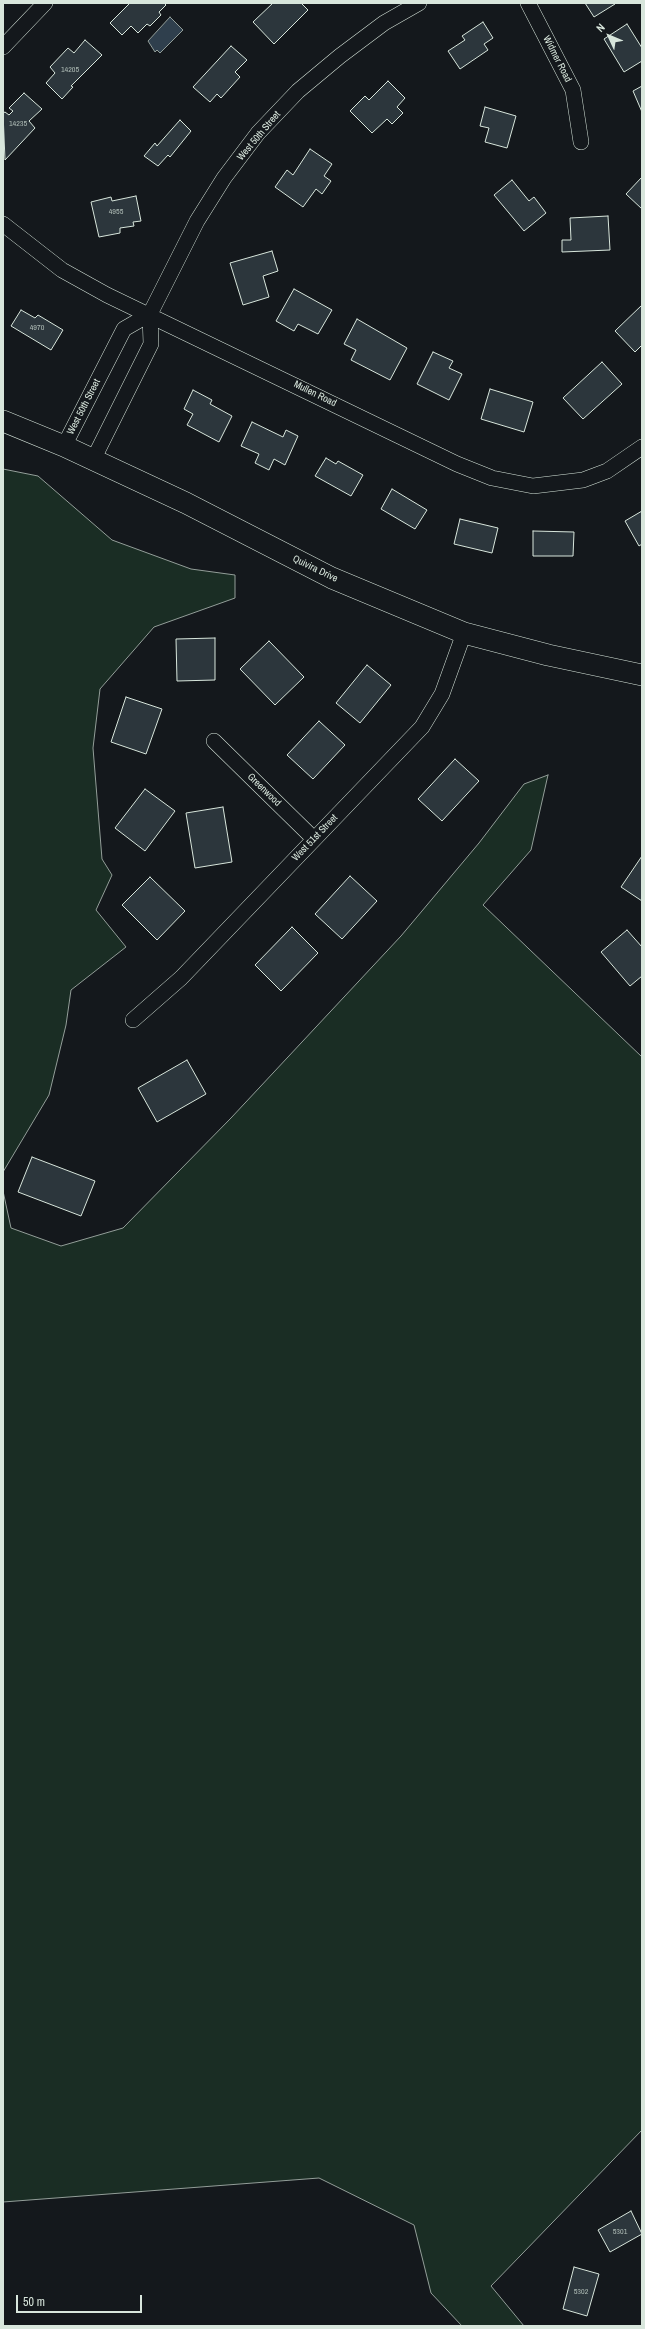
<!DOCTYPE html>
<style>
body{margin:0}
#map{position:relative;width:645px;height:2329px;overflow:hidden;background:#14181c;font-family:"Archivo Narrow",sans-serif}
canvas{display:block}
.frame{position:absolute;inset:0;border:4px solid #d8e6dc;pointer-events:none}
.north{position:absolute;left:589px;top:16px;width:40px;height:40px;-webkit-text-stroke:3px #14181c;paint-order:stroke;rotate:314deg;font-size:11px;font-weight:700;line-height:16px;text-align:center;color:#d8e6dc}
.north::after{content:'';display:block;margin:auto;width:14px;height:18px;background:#d8e6dc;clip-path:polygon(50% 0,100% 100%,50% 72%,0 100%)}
.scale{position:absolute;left:16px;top:2295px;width:126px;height:18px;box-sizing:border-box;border:2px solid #d8e6dc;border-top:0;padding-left:5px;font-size:12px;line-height:14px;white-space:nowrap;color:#d8e6dc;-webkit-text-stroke:3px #14181c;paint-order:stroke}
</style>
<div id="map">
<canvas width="645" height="2329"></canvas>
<div class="frame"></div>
<div class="north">N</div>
<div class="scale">50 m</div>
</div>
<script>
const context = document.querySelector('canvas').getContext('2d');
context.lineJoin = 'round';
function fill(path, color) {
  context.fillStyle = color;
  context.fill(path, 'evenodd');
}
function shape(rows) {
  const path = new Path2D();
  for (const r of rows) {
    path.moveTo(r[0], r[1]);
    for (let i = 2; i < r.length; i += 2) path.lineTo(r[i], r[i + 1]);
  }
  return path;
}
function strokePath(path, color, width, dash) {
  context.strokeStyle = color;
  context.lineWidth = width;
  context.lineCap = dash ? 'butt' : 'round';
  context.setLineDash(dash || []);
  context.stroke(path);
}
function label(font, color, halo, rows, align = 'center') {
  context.font = font + ' "Archivo Narrow",sans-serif';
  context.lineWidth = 3;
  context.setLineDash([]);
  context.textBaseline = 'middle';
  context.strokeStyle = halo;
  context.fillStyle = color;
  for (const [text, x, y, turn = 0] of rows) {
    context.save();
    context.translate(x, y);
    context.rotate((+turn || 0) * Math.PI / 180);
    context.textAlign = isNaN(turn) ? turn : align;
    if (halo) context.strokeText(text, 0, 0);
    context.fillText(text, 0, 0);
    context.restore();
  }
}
const green = shape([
 [3,469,38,476,112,540,191,569,235,575,235,598,154,627,100,689,93,748,102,859,112,875,96,910,126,947,71,990,66,1025,49,1095,3,1172,3,469],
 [548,775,531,850,483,905,642,1057,642,2130,491,2286,524,2326,462,2326,431,2293,414,2225,319,2178,3,2202,3,1191,11,1228,61,1246,123,1228,231,1118,401,936,479,843,524,784,548,775]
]);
fill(green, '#1a2d24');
strokePath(green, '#939e99', 1);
const water = shape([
 [170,17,183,30,160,53,157,50,155,52,148,41,170,17]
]);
fill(water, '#2f3f4d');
strokePath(water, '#939e99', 1);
const building = shape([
 [130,3,164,3,166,5,159,12,161,15,150,26,147,24,138,33,131,26,122,35,110,23,130,3],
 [273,3,301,3,308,10,274,44,253,22,273,3],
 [585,3,614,3,615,4,594,17,585,3],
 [483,22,493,38,484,44,488,50,460,69,448,51,465,40,462,36,483,22],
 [627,24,642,48,642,61,624,72,604,39,627,24],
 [85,40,102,55,71,86,73,87,62,99,46,83,55,73,50,67,68,48,74,53,85,40],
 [231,46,247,60,235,72,240,77,221,98,217,94,210,102,193,87,231,46],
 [388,81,405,98,397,107,403,113,392,124,387,119,372,133,350,111,365,96,369,100,388,81],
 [642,86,642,112,633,91,642,86],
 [24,93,42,109,29,121,35,128,5,160,3,113,5,112,9,115,13,111,9,108,24,93],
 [485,107,516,116,507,148,485,142,489,128,480,126,485,107],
 [180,120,191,131,170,157,168,155,158,166,144,156,155,143,157,146,180,120],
 [310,149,332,164,324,176,331,181,322,194,316,189,303,207,275,187,287,170,293,175,310,149],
 [642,177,642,209,626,194,642,177],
 [512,180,529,201,534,197,546,213,524,231,494,195,512,180],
 [136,196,141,221,133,222,134,226,120,228,120,233,99,237,91,202,111,197,112,201,136,196],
 [608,216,610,250,562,252,562,240,571,240,570,218,608,216],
 [272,251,278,271,263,276,269,297,243,305,230,263,272,251],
 [294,289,332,310,318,334,298,324,294,331,276,321,294,289],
 [642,305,642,345,635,352,615,331,642,305],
 [21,310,35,318,38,315,63,330,51,350,11,326,21,310],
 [357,319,407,348,390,380,351,360,356,350,344,344,357,319],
 [433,352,453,361,449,368,462,374,449,400,417,384,433,352],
 [602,362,622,384,583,419,563,398,602,362],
 [490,389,533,402,524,432,481,419,490,389],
 [193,390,212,400,210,404,232,416,219,442,187,425,193,414,184,409,193,390],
 [252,422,283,437,286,430,298,436,285,465,274,459,269,470,255,463,259,454,241,446,252,422],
 [326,458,336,464,338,461,363,475,351,496,315,476,326,458],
 [392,489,427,510,415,529,381,509,392,489],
 [642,511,642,544,639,546,625,521,642,511],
 [460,519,498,528,492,553,454,544,460,519],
 [533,531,574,532,573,556,533,556,533,531],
 [215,638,215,680,177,681,176,639,215,638],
 [269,641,304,677,275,705,240,669,269,641],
 [367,665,391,685,360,723,336,703,367,665],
 [126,697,162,709,146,754,111,742,126,697],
 [319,721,345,745,313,779,287,755,319,721],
 [455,759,479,781,442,821,418,799,455,759],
 [145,789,175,811,145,851,115,828,145,789],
 [223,807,232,862,195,868,186,813,223,807],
 [642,856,642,901,621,887,642,856],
 [350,876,377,901,342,939,315,914,350,876],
 [150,877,185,911,157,940,122,905,150,877],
 [292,927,318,953,281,991,255,965,292,927],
 [627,930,642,947,642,976,630,986,601,952,627,930],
 [187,1060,206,1094,157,1122,138,1088,187,1060],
 [32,1157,95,1181,81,1216,18,1192,32,1157],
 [631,2211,642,2234,610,2252,598,2230,631,2211],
 [574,2267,599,2274,587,2316,563,2309,574,2267]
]);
fill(building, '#2c363c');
strokePath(building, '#d8e6dc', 1);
const minor = shape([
 [528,3,573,90,581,142],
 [3,47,45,3],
 [3,224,62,270,107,295,457,464,492,478,533,486,583,480,607,471,642,447],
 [64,446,124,329,150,314],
 [93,460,151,344,150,314,197,221,224,178,258,133,298,91,340,56,384,23,419,3],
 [214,741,314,839],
 [133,1020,181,978,422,727,442,694,464,633]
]);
const secondary = shape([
 [3,421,64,446,186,503,332,578,464,633,548,655,642,675]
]);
strokePath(minor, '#d8e6dc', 16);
strokePath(secondary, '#d8e6dc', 22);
strokePath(minor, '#14181c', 15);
strokePath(secondary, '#14181c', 21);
label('8px', '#adbab4', null, [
 ["14205",70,70],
 ["14235",18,124],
 ["4955",116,212],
 ["4970",37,328],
 ["5301",620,2232],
 ["5302",581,2292]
]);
label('10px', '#d8e6dc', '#14181c', [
 ["Widmer Road",557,59,63],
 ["West 50th Street",259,136,-50],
 ["Mullen Road",315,394,26],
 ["West 50th Street",84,407,-63],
 ["Quivira Drive",315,569,26],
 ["Greenwood",264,790,44],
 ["West 51st Street",315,838,-46]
]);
</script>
